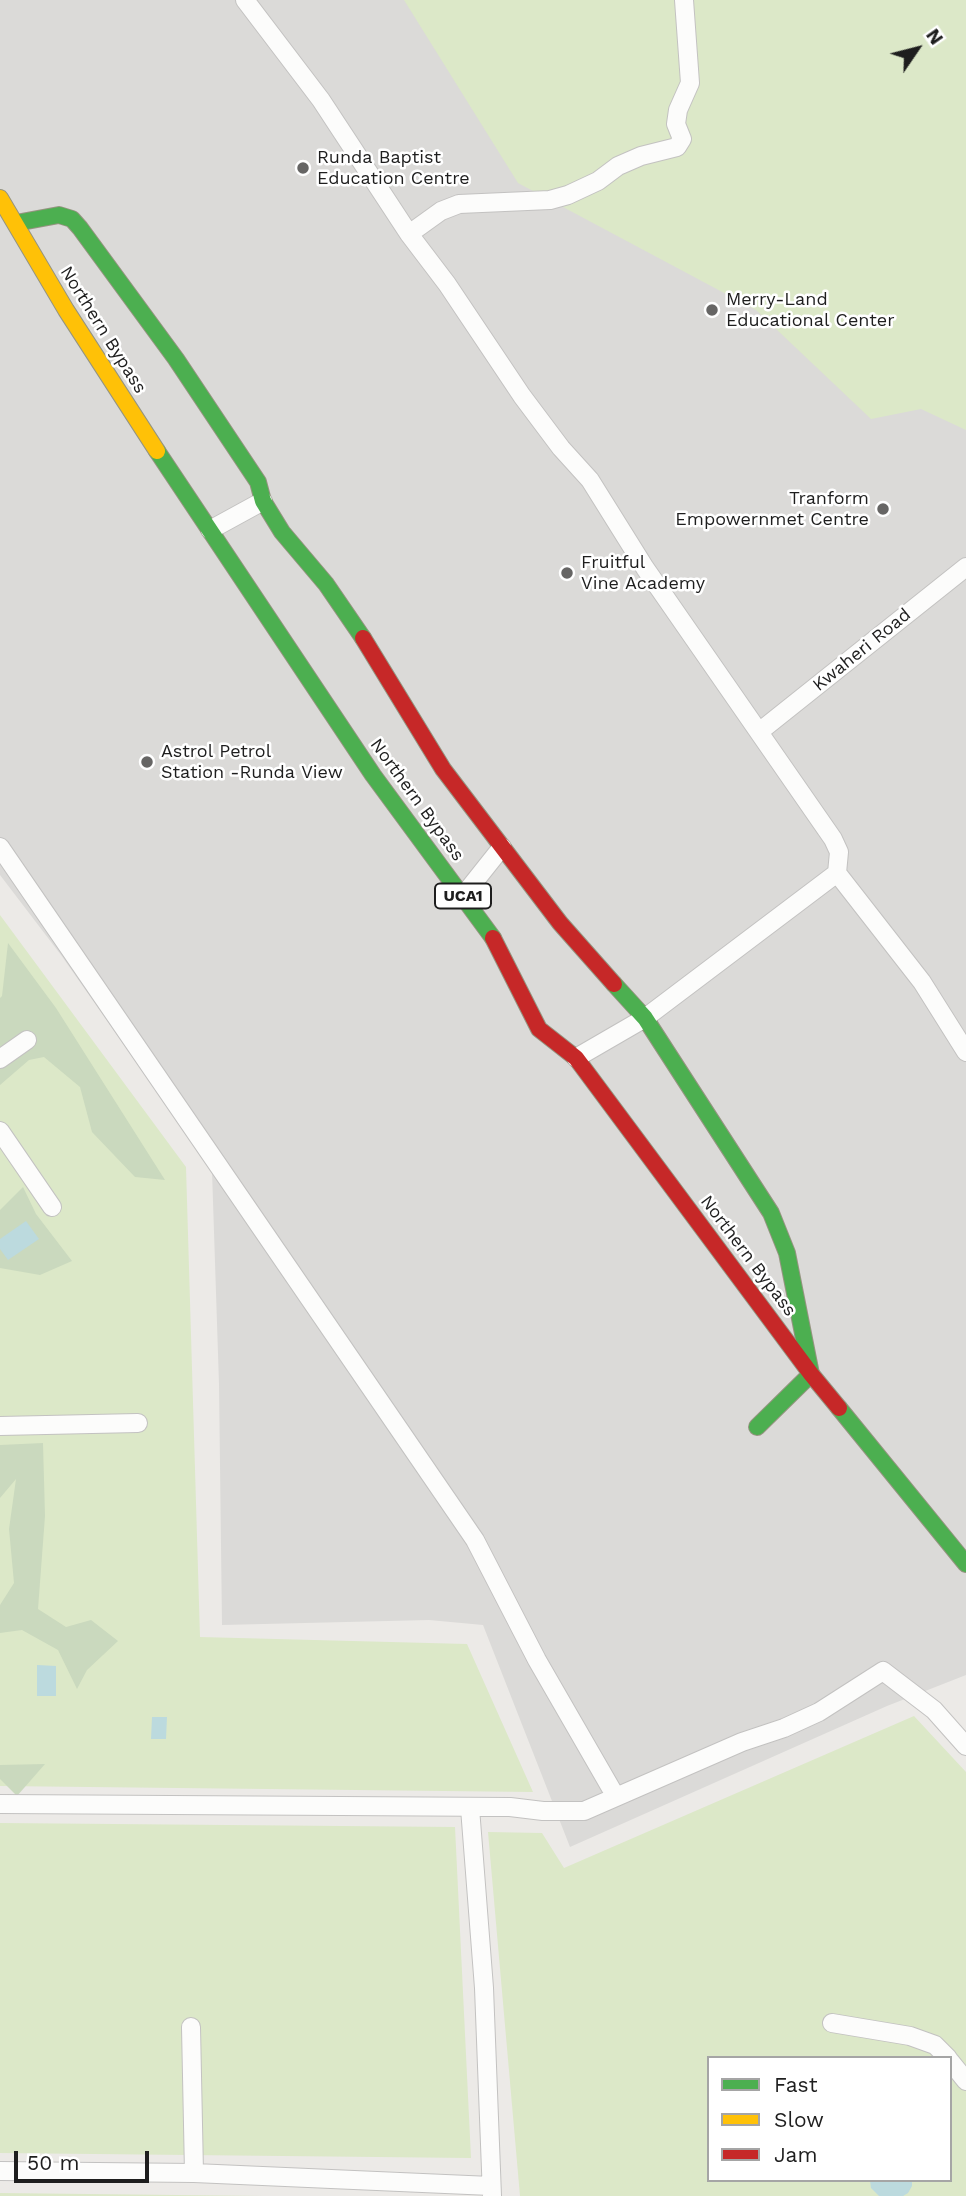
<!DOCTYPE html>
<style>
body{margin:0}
#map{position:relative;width:966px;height:2196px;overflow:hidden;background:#eceae7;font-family:"Work Sans",sans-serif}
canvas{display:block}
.legend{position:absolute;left:707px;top:2056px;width:245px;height:126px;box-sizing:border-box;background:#fff;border:2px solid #a5a5a5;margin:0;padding:9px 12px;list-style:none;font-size:21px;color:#1e1e1e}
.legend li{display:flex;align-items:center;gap:14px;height:35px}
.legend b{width:35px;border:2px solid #a5a5a5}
.north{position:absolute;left:882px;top:14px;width:70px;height:70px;-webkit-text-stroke:5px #fff;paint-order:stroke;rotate:55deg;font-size:19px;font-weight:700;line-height:28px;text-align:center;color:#1e1e1e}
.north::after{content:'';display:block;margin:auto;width:24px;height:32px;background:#1e1e1e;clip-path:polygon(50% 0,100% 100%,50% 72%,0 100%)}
.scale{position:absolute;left:14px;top:2151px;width:135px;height:32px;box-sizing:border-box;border:4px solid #1e1e1e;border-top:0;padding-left:9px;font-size:21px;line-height:24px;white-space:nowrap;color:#1e1e1e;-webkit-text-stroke:5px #fff;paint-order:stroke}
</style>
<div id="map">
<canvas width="966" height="2196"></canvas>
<ul class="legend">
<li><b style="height:9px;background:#4caf50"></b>Fast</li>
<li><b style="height:9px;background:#ffc107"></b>Slow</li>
<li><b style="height:9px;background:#c62828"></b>Jam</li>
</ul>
<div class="north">N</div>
<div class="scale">50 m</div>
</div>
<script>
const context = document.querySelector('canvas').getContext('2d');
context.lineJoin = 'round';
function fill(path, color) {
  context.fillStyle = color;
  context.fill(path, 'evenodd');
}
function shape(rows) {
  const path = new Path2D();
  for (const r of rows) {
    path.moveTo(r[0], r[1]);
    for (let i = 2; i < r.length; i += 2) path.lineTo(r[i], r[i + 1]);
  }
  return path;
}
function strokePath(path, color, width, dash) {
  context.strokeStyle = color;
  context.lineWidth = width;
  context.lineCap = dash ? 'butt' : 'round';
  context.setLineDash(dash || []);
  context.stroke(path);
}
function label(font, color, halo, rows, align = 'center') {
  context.font = font + ' "Work Sans",sans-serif';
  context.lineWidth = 5;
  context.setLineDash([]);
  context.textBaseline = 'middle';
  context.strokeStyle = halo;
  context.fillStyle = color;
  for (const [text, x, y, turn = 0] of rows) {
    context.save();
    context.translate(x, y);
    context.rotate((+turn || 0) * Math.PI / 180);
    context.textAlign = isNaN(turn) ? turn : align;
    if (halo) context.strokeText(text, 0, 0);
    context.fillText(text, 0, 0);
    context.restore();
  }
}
fill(shape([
 [0,0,966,0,966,1675,887,1706,570,1847,483,1625,429,1620,222,1625,219,1384,212,1171,61,955,0,875]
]), '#dbdad8');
fill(shape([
 [404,0,966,0,966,430,921,409,871,419,756,310,518,183],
 [0,915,186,1167,200,1637,467,1644,533,1792,0,1786],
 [914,1716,966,1772,966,2196,520,2196,488,1832,542,1833,564,1868],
 [709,2058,950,2058,950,2180,709,2180],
 [0,1823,455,1827,471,2158,0,2153],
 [0,2193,264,2196,0,2196]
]), '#dce8c8');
fill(shape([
 [8,943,56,1008,165,1180,135,1177,92,1132,80,1087,44,1057,29,1060,0,1085,0,998,2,996],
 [23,1187,36,1214,72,1261,40,1275,0,1268,0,1210],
 [43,1443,45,1516,38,1609,66,1627,91,1620,118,1641,87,1670,77,1689,58,1650,22,1630,0,1633,0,1605,14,1583,9,1529,16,1479,0,1498,0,1445],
 [45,1764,17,1796,0,1779,0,1765]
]), '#cad9be');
fill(shape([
 [26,1221,39,1239,8,1260,0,1249,0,1239],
 [37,1665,56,1666,56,1696,37,1696],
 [152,1717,167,1717,166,1739,151,1739],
 [870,2180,912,2180,912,2186,908,2193,903,2196,879,2196,871,2188]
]), '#bcdade');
const street = shape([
 [245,0,321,100,409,234,447,284,522,396,561,448,590,480,645,568,833,839,839,852,837,873,645,1018,576,1058],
 [409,234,441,211,459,204,550,200,568,195,598,181,618,166,641,156,677,147,682,139,676,124,678,110,690,83,684,0],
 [210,530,263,501],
 [759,732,966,567],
 [0,847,475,1540,537,1660,616,1797],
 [837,873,922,982,966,1052],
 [463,896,502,847],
 [0,1059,27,1040],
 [0,1131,52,1207],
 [0,1426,138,1423],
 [0,1804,510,1807,543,1811,584,1811,742,1742,784,1728,819,1712,883,1671,934,1710,966,1746],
 [470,1808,484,1988,492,2196],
 [832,2023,910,2036,935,2045,948,2058],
 [191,2027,194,2173],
 [950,2061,966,2081],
 [0,2171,194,2173,491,2186]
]);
const fast = shape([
 [16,223,59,215,72,219,80,228,176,359,258,482,263,501,282,532,326,584,363,638],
 [157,451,373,775,493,938],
 [614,984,645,1018,771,1213,787,1253,811,1374,757,1427],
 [839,1408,966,1564]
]);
const slow = shape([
 [0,198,66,310,157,451]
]);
const jam = shape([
 [363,638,443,769,560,923,614,984],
 [493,938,539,1029,576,1058,811,1374,839,1408]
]);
strokePath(street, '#c3c2c1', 20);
strokePath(fast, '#959480', 18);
strokePath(slow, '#959480', 18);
strokePath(jam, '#959480', 18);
strokePath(street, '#fcfcfb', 18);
strokePath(fast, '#4caf50', 16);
strokePath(slow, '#ffc107', 16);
strokePath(jam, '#c62828', 16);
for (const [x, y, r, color] of [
 [303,168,7,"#666564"],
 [712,310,7,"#666564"],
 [883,509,7,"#666564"],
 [567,573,7,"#666564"],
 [147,762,7,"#666564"]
]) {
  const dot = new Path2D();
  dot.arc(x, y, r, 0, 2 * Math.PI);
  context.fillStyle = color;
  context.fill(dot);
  strokePath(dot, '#fff', 2.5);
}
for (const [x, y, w] of [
 [463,896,56]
]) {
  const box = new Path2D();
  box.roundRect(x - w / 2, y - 12.5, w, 25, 5);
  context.fillStyle = '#fff';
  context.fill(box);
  strokePath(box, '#1e1e1e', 2);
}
label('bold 16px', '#1e1e1e', null, [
 ["UCA1",463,896]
]);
label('18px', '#1e1e1e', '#fff', [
 ["Runda Baptist",317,158],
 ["Education Centre",317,179],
 ["Merry-Land",726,300],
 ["Educational Center",726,321],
 ["Tranform",869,499,"right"],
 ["Empowernmet Centre",869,520,"right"],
 ["Fruitful",581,563],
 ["Vine Academy",581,584],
 ["Astrol Petrol",161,752],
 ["Station -Runda View",161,773]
], 'left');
label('18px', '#1e1e1e', '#fff', [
 ["Northern Bypass",103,330,58],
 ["Kwaheri Road",862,650,-39],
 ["Northern Bypass",417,800,54],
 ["Northern Bypass",748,1256,53]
]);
</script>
